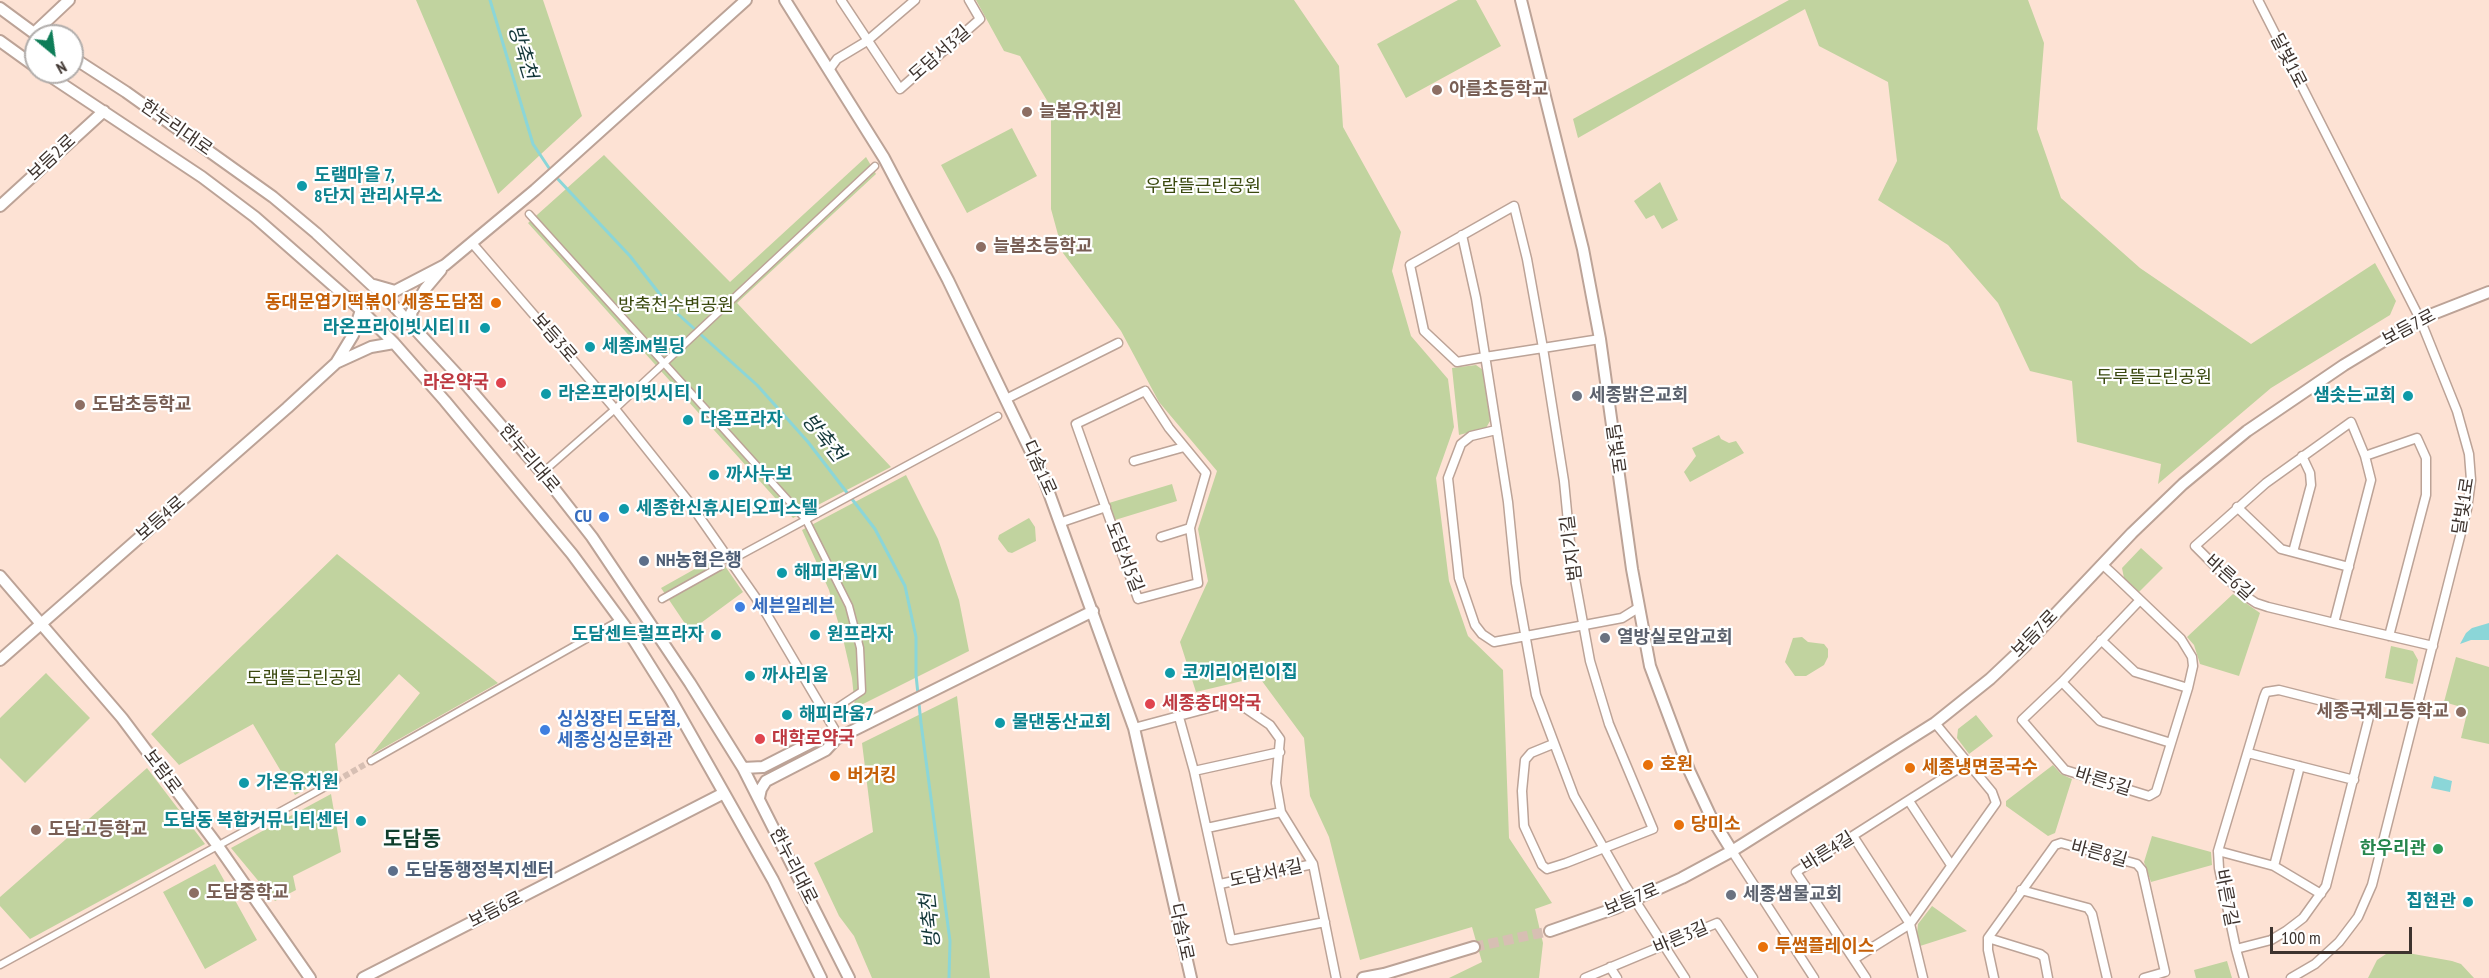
<!DOCTYPE html>
<meta charset="utf-8">
<style>
body{margin:0}
#map{position:relative;width:2489px;height:978px;overflow:hidden;background:#fde2d4;font-family:"PT Sans Narrow",sans-serif}
canvas{display:block}
.north{position:absolute;left:24px;top:24px;width:60px;height:60px;box-sizing:border-box;background:#fff;border:2px solid #b1adab;border-radius:50%;rotate:151deg;font-size:16px;font-weight:700;line-height:24px;text-align:center;color:#3d332e}
.north::after{content:'';display:block;margin:auto;width:21px;height:27px;background:#0e7d58;clip-path:polygon(50% 0,100% 100%,50% 72%,0 100%)}
.scale{position:absolute;left:2270px;top:927px;width:142px;height:27px;box-sizing:border-box;border:3px solid #3d332e;border-top:0;padding-left:8px;font-size:18px;line-height:21px;white-space:nowrap;color:#3d332e;-webkit-text-stroke:4px #fff;paint-order:stroke}
</style>
<div id="map">
<canvas width="2489" height="978"></canvas>
<div class="north">N</div>
<div class="scale">100 m</div>
</div>
<script>
const context = document.querySelector('canvas').getContext('2d');
context.lineJoin = 'round';
function fill(path, color) {
  context.fillStyle = color;
  context.fill(path, 'evenodd');
}
function shape(rows) {
  const path = new Path2D();
  for (const r of rows) {
    path.moveTo(r[0], r[1]);
    for (let i = 2; i < r.length; i += 2) path.lineTo(r[i], r[i + 1]);
  }
  return path;
}
function strokePath(path, color, width, dash) {
  context.strokeStyle = color;
  context.lineWidth = width;
  context.lineCap = dash ? 'butt' : 'round';
  context.setLineDash(dash || []);
  context.stroke(path);
}
function label(font, color, halo, rows, align = 'center') {
  context.font = font + ' "PT Sans Narrow","Noto Sans KR",sans-serif';
  context.lineWidth = 4.5;
  context.setLineDash([]);
  context.textBaseline = 'middle';
  context.strokeStyle = halo;
  context.fillStyle = color;
  for (const [text, x, y, turn = 0] of rows) {
    context.save();
    context.translate(x, y);
    context.rotate((+turn || 0) * Math.PI / 180);
    context.textAlign = isNaN(turn) ? turn : align;
    if (halo) context.strokeText(text, 0, 0);
    context.fillText(text, 0, 0);
    context.restore();
  }
}
fill(shape([
 [416,0,543,0,582,116,498,194],
 [976,0,1294,0,1339,66,1343,127,1401,232,1392,271,1411,336,1448,379,1454,427,1436,478,1449,581,1468,636,1503,670,1509,838,1552,903,1535,909,1543,943,1539,978,1449,978,1482,962,1472,927,1360,960,1329,837,1310,796,1304,738,1259,677,1196,692,1180,642,1208,581,1198,529,1217,471,1159,402,1121,331,1063,253,1051,209,1051,107,1020,56,1004,51],
 [1458,0,1476,0,1501,46,1406,98,1377,44],
 [1789,0,2028,0,2044,43,2037,129,2061,198,2140,268,2251,344,2375,263,2396,301,2390,315,2271,388,2158,484,2161,464,2077,442,2072,381,2030,371,1998,303,1948,245,1878,200,1897,161,1888,82,1819,46,1805,9,1578,138,1573,119],
 [1012,128,1037,176,967,213,941,165],
 [604,155,730,282,866,157,876,174,737,303,891,467,793,518,528,223],
 [1660,182,1678,220,1662,229,1654,215,1646,219,1634,201],
 [1476,365,1483,370,1490,421,1486,428,1459,435,1452,368],
 [1719,435,1721,439,1729,443,1736,441,1744,453,1690,482,1684,472,1696,456,1692,448],
 [906,475,938,539,959,600,969,651,855,708,852,678,844,643,829,590,802,530],
 [1172,484,1177,501,1115,520,1109,503],
 [1029,518,1035,527,1036,541,1012,553,1008,552,998,539,999,535],
 [2141,548,2163,568,2139,592,2124,578,2122,568],
 [337,554,498,683,371,755,420,693,399,674,335,744,338,771,295,795,253,724,179,765,151,734],
 [718,556,743,592,690,631,661,588],
 [2233,594,2260,613,2239,676,2200,664,2194,645,2187,637],
 [1802,637,1808,642,1824,644,1828,649,1828,657,1824,665,1806,676,1795,676,1785,662,1793,638],
 [2391,646,2413,651,2418,660,2413,684,2385,678],
 [2456,657,2489,667,2489,744,2461,738,2468,709,2444,702],
 [46,673,90,718,25,783,0,758,0,718],
 [957,696,990,978,872,978,854,936,839,916,814,863,873,832,862,743],
 [1976,715,1993,736,1969,754,1957,738,1958,729],
 [2053,765,2061,774,2072,779,2055,833,2048,836,2006,806,2006,801],
 [147,768,205,844,30,939,0,906,0,897],
 [331,794,341,852,293,876,296,890,275,901,231,848],
 [2152,836,2211,852,2212,865,2151,882,2144,862],
 [215,864,257,940,205,969,163,892],
 [1932,906,1967,931,1920,946,1917,933,1918,924],
 [2397,951,2452,961,2461,964,2474,978,2368,978,2377,960,2386,954],
 [2227,961,2232,978,2196,978,2194,970]
]), '#c1d39f');
fill(shape([
 [2489,623,2489,640,2471,640,2460,644,2466,633,2472,628],
 [2434,776,2452,781,2450,792,2431,788]
]), '#8bd6d8');
strokePath(shape([
 [490,0,533,144,551,171],
 [555,176,630,256,669,306,757,385,808,442,875,529,905,586,916,637,916,675,921,723,950,941,949,978]
]), '#8bd6d8', 3);
strokePath(shape([
 [336,781,371,761]
]), '#d7bfb3', 6, [6, 3]);
strokePath(shape([
 [1474,947,1550,931]
]), '#d7bfb3', 10, [10, 5]);
const pedestrian = shape([
 [529,214,806,520,849,606,860,648,862,691,827,714],
 [542,473,615,409,875,166],
 [737,557,998,416],
 [662,599,721,566],
 [371,761,620,620],
 [0,965,336,781]
]);
const minor = shape([
 [841,0,900,89,980,19,969,0],
 [2258,0,2420,319,2457,411,2469,454,2471,480,2467,509,2372,885,2358,917,2339,942,2315,964,2291,978],
 [829,70,837,59,867,41,915,0],
 [1462,235,1476,298,1508,502,1516,583,1536,695,1574,796,1625,885,1685,978],
 [472,243,615,409,689,502,763,608,839,737],
 [1145,391,1169,428,1206,473,1190,528,1198,583,1138,599,1076,424,1145,391],
 [1006,399,1118,343],
 [1496,430,1471,436,1461,444,1448,478,1459,578,1475,625,1482,634,1494,642,1622,618,1638,608],
 [2365,456,2417,438,2426,458,2426,495,2389,636],
 [1134,461,1184,447],
 [2237,507,2281,549,2349,567],
 [1062,522,1106,507],
 [1161,537,1190,528],
 [2293,552,2311,485,2310,473,2302,456],
 [2102,564,2115,576,2181,639,2192,657,2193,666,2188,688,2156,792,2149,796,2065,770,2022,720,2062,682,2140,600],
 [2334,623,2371,480,2365,456,2351,422,2266,483,2195,546,2244,595,2256,603,2268,607,2334,623,2433,646],
 [2101,640,2135,672,2188,688],
 [2062,682,2100,721,2171,743],
 [1179,717,1194,771,1231,940,1325,922],
 [1134,728,1235,701,1270,725,1280,739,1276,783,1281,812,1313,864,1336,978],
 [1553,744,1531,753,1525,760,1522,791,1524,826,1542,865,1547,869,1566,863,1653,829,1609,724,1590,661,1572,563,1564,481,1543,348,1527,259,1514,206,1410,265,1424,331,1457,362,1485,357,1543,348,1600,339],
 [2248,753,2354,780],
 [1194,771,1280,752],
 [1909,801,1951,865],
 [1207,828,1281,812],
 [1853,836,1910,924,1923,978],
 [1732,851,1814,978],
 [2218,851,2274,866,2321,894],
 [2274,866,2300,766],
 [1220,884,1313,864],
 [2021,890,2088,908,2092,914,2107,978],
 [1988,938,2040,954,2044,957,2048,978],
 [2236,949,2271,940,2286,931,2303,918,2326,886,2370,713,2279,690,2266,692,2264,697,2218,851,2219,868,2236,949,2244,978],
 [1854,959,1910,924,1996,803,1992,792,1935,723],
 [1610,967,1617,978],
 [1585,978,1717,923,1753,978],
 [1866,978,1796,872,1967,763],
 [1994,978,1988,950,1988,938,2055,845,2061,843,2137,864,2142,870,2165,972,2144,978]
]);
const tertiary = shape([
 [785,0,884,158,948,280,1044,479,1134,728,1191,978],
 [1521,0,1583,249,1600,339,1632,569,1650,666,1689,770,1711,817,1732,851],
 [0,8,38,36],
 [34,33,69,0],
 [0,41,36,67],
 [72,57,126,92,273,197,316,233,391,303,463,381,542,473,592,537,690,683,743,768,849,978],
 [44,72,202,177,255,217,361,310,394,343,445,401,572,554,625,626,669,696,724,793,773,880,821,978],
 [0,206,104,111],
 [374,285,395,291,445,265,535,190,746,0],
 [413,326,411,313,425,289,441,270],
 [336,363,371,347,394,343],
 [0,576,122,718,218,846,310,978],
 [0,660,287,408,336,363,353,335,361,310],
 [743,768,763,767,820,738,836,739],
 [759,798,761,789,766,781,826,750,836,739,1093,611],
 [1550,931,1616,908,1682,878,1732,851,1935,723,1990,679,2025,646,2132,533,2183,484,2247,431,2344,365,2420,319,2489,292],
 [363,978,724,793],
 [1363,978,1384,974,1474,947]
]);
strokePath(pedestrian, '#bca397', 9);
strokePath(minor, '#bca397', 11);
strokePath(tertiary, '#bca397', 14);
strokePath(pedestrian, '#fff', 6);
strokePath(minor, '#fff', 8);
strokePath(tertiary, '#fff', 10);
for (const [x, y, r, color] of [
 [1437,90,6,"#8d6e63"],
 [1027,112,6,"#8d6e63"],
 [302,186,6,"#0f9aa8"],
 [981,247,6,"#8d6e63"],
 [496,303,6,"#e8710a"],
 [485,328,6,"#0f9aa8"],
 [590,347,6,"#0f9aa8"],
 [501,383,6,"#e0444e"],
 [546,394,6,"#0f9aa8"],
 [1577,396,6,"#6b7280"],
 [2408,396,6,"#0f9aa8"],
 [80,405,6,"#8d6e63"],
 [688,420,6,"#0f9aa8"],
 [714,475,6,"#0f9aa8"],
 [624,509,6,"#0f9aa8"],
 [604,517,6,"#3f7fe0"],
 [644,561,6,"#5c6f8a"],
 [782,573,6,"#0f9aa8"],
 [740,607,6,"#3f7fe0"],
 [716,635,6,"#0f9aa8"],
 [815,635,6,"#0f9aa8"],
 [1605,638,6,"#6b7280"],
 [1170,673,6,"#0f9aa8"],
 [750,676,6,"#0f9aa8"],
 [1150,704,6,"#e0444e"],
 [2461,712,6,"#8d6e63"],
 [787,715,6,"#0f9aa8"],
 [1000,723,6,"#0f9aa8"],
 [545,730,6,"#3f7fe0"],
 [760,739,6,"#e0444e"],
 [1648,765,6,"#e8710a"],
 [1910,768,6,"#e8710a"],
 [835,776,6,"#e8710a"],
 [244,783,6,"#0f9aa8"],
 [361,821,6,"#0f9aa8"],
 [1679,825,6,"#e8710a"],
 [36,830,6,"#8d6e63"],
 [2438,849,6,"#2e9e5b"],
 [393,871,6,"#5c6f8a"],
 [194,893,6,"#8d6e63"],
 [1731,895,6,"#6b7280"],
 [2468,902,6,"#0f9aa8"],
 [1763,947,6,"#e8710a"]
]) {
  const dot = new Path2D();
  dot.arc(x, y, r, 0, 2 * Math.PI);
  context.fillStyle = color;
  context.fill(dot);
  strokePath(dot, '#fff', 2);
}
label('18px', '#3d332e', '#fff', [
 ["도담서3길",940,54,-41],
 ["달빛1로",2288,61,63],
 ["한누리대로",176,128,35],
 ["보듬2로",52,158,-43],
 ["보듬7로",2409,328,-28],
 ["보듬3로",554,338,49],
 ["달빛로",1615,449,82],
 ["한누리대로",529,459,50],
 ["다솜1로",1039,468,66],
 ["달빛1로",2464,506,-81],
 ["보듬4로",161,519,-41],
 ["범지기길",1572,548,-97],
 ["도담서5길",1124,557,69],
 ["바른6길",2229,578,42],
 ["보듬7로",2035,634,-46],
 ["보람로",162,772,53],
 ["바른5길",2103,782,17],
 ["바른4길",1828,852,-32],
 ["바른8길",2099,854,15],
 ["한누리대로",793,866,63],
 ["도담서4길",1266,874,-12],
 ["바른7길",2226,898,79],
 ["보듬7로",1632,900,-23],
 ["보듬6로",496,910,-27],
 ["다솜1로",1181,932,78],
 ["바른3길",1681,938,-23]
]);
label('bold 18px', '#785e54', '#fff', [
 ["아름초등학교",1449,90],
 ["늘봄유치원",1039,112],
 ["늘봄초등학교",993,247],
 ["도담초등학교",92,405],
 ["세종국제고등학교",2449,712,"right"],
 ["도담고등학교",48,830],
 ["도담중학교",206,893]
], 'left');
label('bold 18px', '#0d838f', '#fff', [
 ["도램마을 7,",314,176],
 ["8단지 관리사무소",314,197],
 ["라온프라이빗시티Ⅱ",473,328,"right"],
 ["세종JM빌딩",602,347],
 ["라온프라이빗시티Ⅰ",558,394],
 ["샘솟는교회",2396,396,"right"],
 ["다옴프라자",700,420],
 ["까사누보",726,475],
 ["세종한신휴시티오피스텔",636,509],
 ["해피라움Ⅵ",794,573],
 ["도담센트럴프라자",704,635,"right"],
 ["원프라자",827,635],
 ["코끼리어린이집",1182,673],
 ["까사리움",762,676],
 ["해피라움7",799,715],
 ["물댄동산교회",1012,723],
 ["가온유치원",256,783],
 ["도담동 복합커뮤니티센터",349,821,"right"],
 ["집현관",2456,902,"right"]
], 'left');
label('18px', '#3a490e', '#fff', [
 ["우람뜰근린공원",1203,187],
 ["방축천수변공원",676,306],
 ["두루뜰근린공원",2154,378],
 ["도램뜰근린공원",304,679]
]);
label('bold 18px', '#c56008', '#fff', [
 ["동대문엽기떡볶이 세종도담점",484,303,"right"],
 ["호원",1660,765],
 ["세종냉면콩국수",1922,768],
 ["버거킹",847,776],
 ["당미소",1691,825],
 ["투썸플레이스",1775,947]
], 'left');
label('bold 18px', '#be3a42', '#fff', [
 ["라온약국",489,383,"right"],
 ["세종충대약국",1162,704],
 ["대학로약국",772,739]
], 'left');
label('bold 18px', '#5b616d', '#fff', [
 ["세종밝은교회",1589,396],
 ["열방실로암교회",1617,638],
 ["세종샘물교회",1743,895]
], 'left');
label('bold 18px', '#366cbe', '#fff', [
 ["CU",592,517,"right"],
 ["세븐일레븐",752,607],
 ["싱싱장터 도담점,",557,720],
 ["세종싱싱문화관",557,741]
], 'left');
label('bold 18px', '#4e5e75', '#fff', [
 ["NH농협은행",656,561],
 ["도담동행정복지센터",405,871]
], 'left');
label('bold 18px', '#27864d', '#fff', [
 ["한우리관",2426,849]
], 'right');
label('italic 20px', '#133739', '#fff', [
 ["방축천",522,52,73],
 ["방축천",823,438,51],
 ["방축천",931,921,-96]
]);
label('bold 21px', '#103f2d', '#fff', [
 ["도담동",412,840]
]);
</script>
